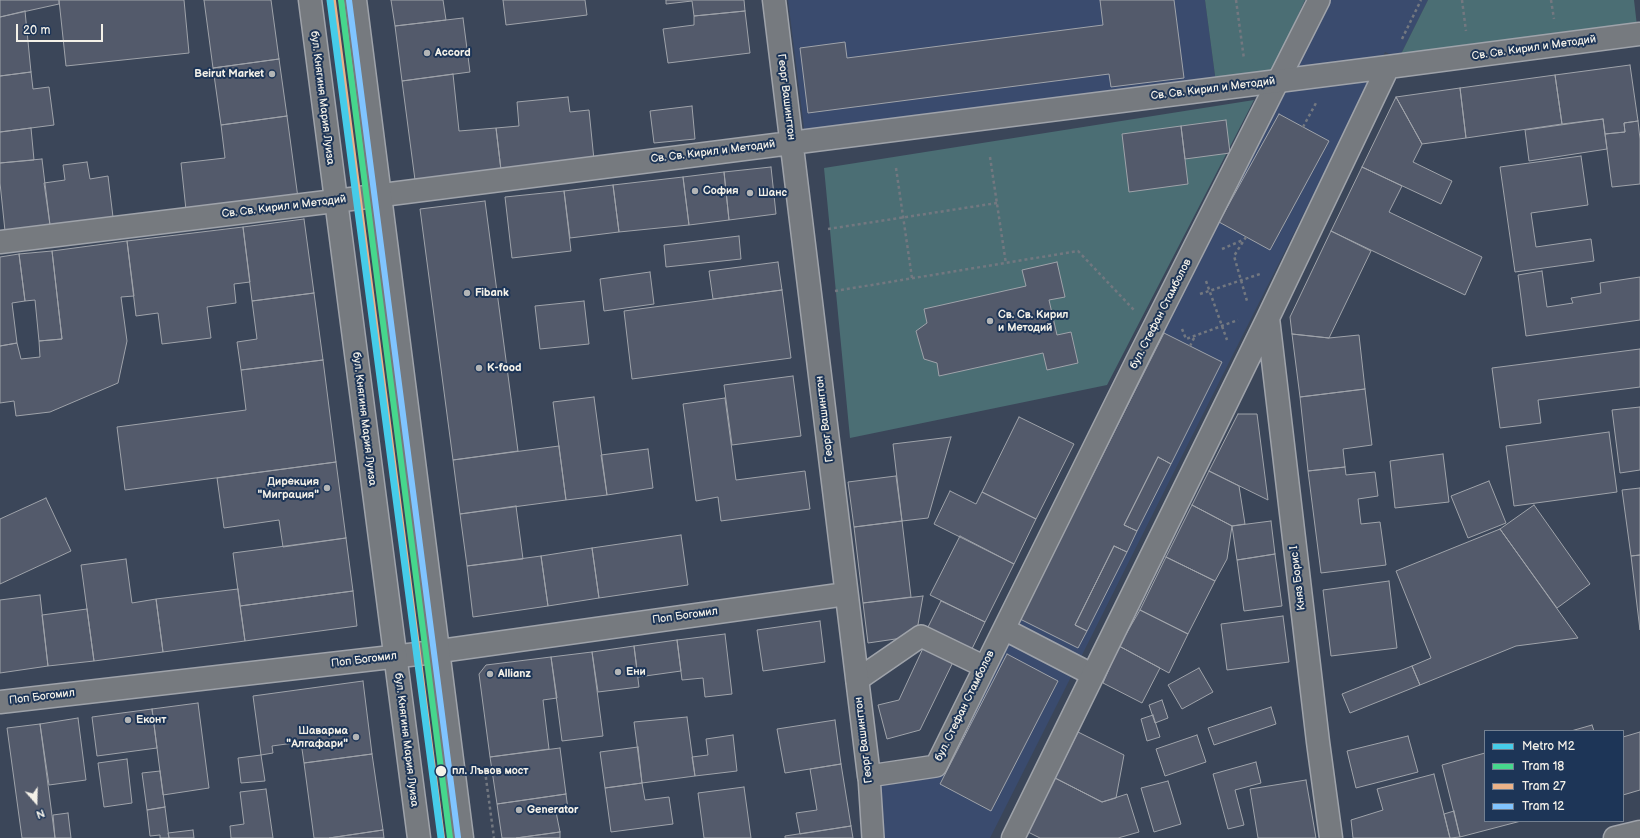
<!DOCTYPE html>
<meta charset="utf-8">
<style>
body{margin:0}
#map{position:relative;width:1640px;height:838px;overflow:hidden;background:#3b4659;font-family:"Balsamiq Sans",sans-serif}
canvas{display:block}
.legend{position:absolute;left:1484px;top:730px;width:140px;height:92px;box-sizing:border-box;background:#1d3557;border:1px solid #738091;margin:0;padding:5px 7px;list-style:none;font-size:12px;color:#f4f1e8}
.legend li{display:flex;align-items:center;gap:8px;height:20px}
.legend b{width:20px;border:1px solid #738091}
.north{position:absolute;left:16px;top:782px;width:40px;height:40px;-webkit-text-stroke:3px #1d3557;paint-order:stroke;rotate:160deg;font-size:11px;font-weight:700;line-height:16px;text-align:center;color:#f4f1e8}
.north::after{content:'';display:block;margin:auto;width:14px;height:18px;background:#f4f1e8;clip-path:polygon(50% 0,100% 100%,50% 72%,0 100%)}
.scale{position:absolute;left:16px;top:24px;width:87px;height:18px;box-sizing:border-box;border:2px solid #f4f1e8;border-top:0;padding-left:5px;font-size:12px;line-height:14px;white-space:nowrap;color:#f4f1e8;-webkit-text-stroke:3px #1d3557;paint-order:stroke}
</style>
<div id="map">
<canvas width="1640" height="838"></canvas>
<ul class="legend">
<li><b style="height:5px;background:#46cce9"></b>Metro M2</li>
<li><b style="height:5px;background:#46d78d"></b>Tram 18</li>
<li><b style="height:5px;background:#ebb288"></b>Tram 27</li>
<li><b style="height:5px;background:#80c4ff"></b>Tram 12</li>
</ul>
<div class="north">N</div>
<div class="scale">20 m</div>
</div>
<script>
const context = document.querySelector('canvas').getContext('2d');
context.lineJoin = 'round';
function fill(path, color) {
  context.fillStyle = color;
  context.fill(path, 'evenodd');
}
function shape(rows) {
  const path = new Path2D();
  for (const r of rows) {
    path.moveTo(r[0], r[1]);
    for (let i = 2; i < r.length; i += 2) path.lineTo(r[i], r[i + 1]);
  }
  return path;
}
function strokePath(path, color, width, dash) {
  context.strokeStyle = color;
  context.lineWidth = width;
  context.lineCap = dash ? 'butt' : 'round';
  context.setLineDash(dash || []);
  context.stroke(path);
}
function label(font, color, halo, rows, align = 'center') {
  context.font = font + ' "Balsamiq Sans",sans-serif';
  context.lineWidth = 4;
  context.setLineDash([]);
  context.textBaseline = 'middle';
  context.strokeStyle = halo;
  context.fillStyle = color;
  for (const [text, x, y, turn = 0] of rows) {
    context.save();
    context.translate(x, y);
    context.rotate((+turn || 0) * Math.PI / 180);
    context.textAlign = isNaN(turn) ? turn : align;
    if (halo) context.strokeText(text, 0, 0);
    context.fillText(text, 0, 0);
    context.restore();
  }
}
fill(shape([
 [788,0,1205,0,1216,83,805,136],
 [1329,0,1428,0,1399,58,1385,52,990,838,878,838,872,787,940,773]
]), '#3a4b6e');
fill(shape([
 [1205,0,1305,0,1272,71,1216,83],
 [1428,0,1634,0,1637,26,1399,58],
 [1254,100,1107,385,850,438,824,168]
]), '#4b6e74');
const building = shape([
 [0,0,59,0,59,4,0,17,0,0],
 [59,0,184,0,189,53,66,66,59,0],
 [204,0,271,0,279,59,213,68,204,0],
 [391,0,443,0,446,20,395,26,391,0],
 [503,0,585,0,587,15,506,25,503,0],
 [666,0,744,0,745,11,694,16,692,1,666,4,666,0],
 [1100,0,1174,0,1184,78,1111,87,1109,74,808,113,800,48,845,42,847,58,1103,25,1100,0],
 [25,11,31,72,0,76,0,17,25,11],
 [745,11,750,53,668,63,663,29,694,25,694,16,745,11],
 [463,18,470,72,402,81,395,26,463,18],
 [279,59,287,116,221,125,213,68,279,59],
 [1630,65,1638,121,1624,123,1625,132,1605,134,1603,119,1562,124,1555,75,1630,65],
 [31,72,33,89,49,87,54,125,0,132,0,76,31,72],
 [453,74,459,131,496,128,501,170,415,180,402,81,453,74],
 [1555,75,1562,124,1466,138,1460,88,1555,75],
 [1460,88,1466,138,1422,144,1396,97,1460,88],
 [568,97,570,112,589,110,594,160,501,170,496,128,519,126,517,102,568,97],
 [1396,97,1422,144,1413,162,1452,181,1441,204,1362,167,1396,97],
 [692,106,695,139,654,143,650,111,692,106],
 [1279,114,1329,141,1270,250,1219,222,1279,114],
 [287,116,298,198,186,210,181,163,225,158,221,125,287,116],
 [1603,119,1607,149,1529,161,1525,130,1603,119],
 [1226,120,1230,153,1185,159,1181,126,1226,120],
 [1638,121,1640,139,1640,184,1612,187,1605,134,1625,132,1624,123,1638,121],
 [1181,126,1188,184,1129,192,1122,134,1181,126],
 [31,128,34,160,0,163,0,132,31,128],
 [1581,156,1588,205,1531,213,1536,247,1591,239,1594,261,1515,272,1500,167,1581,156],
 [42,159,50,225,5,231,0,183,0,163,42,159],
 [87,162,90,179,108,176,113,217,50,225,44,183,65,180,63,165,87,162],
 [771,167,776,214,729,220,724,172,771,167],
 [1362,167,1402,186,1389,212,1482,257,1465,295,1331,231,1362,167],
 [724,172,729,220,689,225,683,177,724,172],
 [683,177,689,225,619,232,613,185,683,177],
 [613,185,619,232,570,238,564,191,613,185],
 [564,191,571,251,512,258,505,197,564,191],
 [485,201,518,451,453,460,420,209,485,201],
 [304,219,314,293,252,301,243,227,304,219],
 [243,227,250,282,234,284,236,303,207,307,211,338,162,344,158,313,136,316,127,241,243,227],
 [1331,231,1371,251,1329,338,1292,334,1290,317,1331,231],
 [739,236,741,259,666,267,664,245,739,236],
 [127,241,134,296,121,297,127,341,118,383,50,412,16,416,14,401,0,403,0,346,17,343,21,359,40,357,39,341,62,339,52,251,127,241],
 [52,251,62,339,39,341,35,300,25,301,19,254,52,251],
 [19,254,25,301,12,303,17,343,0,346,0,257,19,254],
 [778,262,782,290,713,299,709,271,778,262],
 [1057,262,1065,297,1049,300,1057,335,1071,332,1078,363,1047,370,1043,353,939,376,937,363,924,359,916,331,927,323,924,309,1026,286,1022,270,1057,262],
 [1542,271,1547,307,1573,303,1571,298,1601,293,1600,283,1640,277,1640,320,1526,336,1518,275,1542,271],
 [650,272,654,304,604,311,600,279,650,272],
 [782,290,791,358,632,379,624,311,782,290],
 [314,293,323,360,241,370,237,342,257,339,252,301,314,293],
 [584,301,589,344,540,349,535,306,584,301],
 [1164,333,1222,362,1171,464,1158,457,1124,525,1137,531,1127,552,1114,546,1075,625,1087,631,1078,648,1020,619,1164,333],
 [1292,334,1329,338,1359,335,1365,389,1300,397,1292,334],
 [1640,349,1640,387,1538,400,1541,423,1500,428,1492,368,1640,349],
 [323,360,336,462,125,490,117,427,246,410,241,370,323,360],
 [793,376,801,436,732,445,724,385,793,376],
 [1365,389,1372,445,1343,449,1345,467,1308,471,1300,397,1365,389],
 [594,397,607,495,566,500,553,402,594,397],
 [725,398,736,480,805,471,810,509,721,521,718,497,696,501,683,404,725,398],
 [1640,407,1640,470,1620,473,1612,410,1640,407],
 [1238,414,1257,414,1268,500,1209,471,1238,414],
 [1019,417,1074,444,1036,519,982,492,1019,417],
 [1609,432,1617,492,1514,506,1506,446,1609,432],
 [951,437,928,518,902,521,893,444,951,437],
 [559,446,566,500,460,514,453,460,559,446],
 [648,449,653,488,607,495,601,455,648,449],
 [1443,454,1449,502,1395,508,1390,461,1443,454],
 [1158,457,1171,464,1137,531,1124,525,1158,457],
 [336,462,346,538,283,547,279,520,224,528,217,478,336,462],
 [1345,467,1346,475,1375,472,1378,496,1358,499,1361,524,1380,522,1386,565,1321,573,1308,471,1345,467],
 [1209,471,1239,486,1245,524,1232,526,1192,505,1209,471],
 [896,476,902,521,854,527,848,482,896,476],
 [1489,481,1506,523,1468,538,1451,496,1489,481],
 [1640,488,1640,555,1631,556,1622,490,1640,488],
 [950,491,976,504,982,492,1036,519,1014,564,934,524,950,491],
 [46,498,71,551,0,584,0,519,46,498],
 [1192,505,1232,526,1227,559,1215,581,1166,557,1192,505],
 [1534,505,1590,584,1557,608,1500,529,1534,505],
 [516,506,523,559,467,566,460,514,516,506],
 [902,521,911,597,863,603,854,527,902,521],
 [1271,521,1275,554,1237,560,1232,526,1271,521],
 [1500,529,1578,638,1516,646,1420,685,1412,666,1431,658,1396,571,1500,529],
 [681,535,688,585,599,598,592,548,681,535],
 [960,536,1014,564,985,622,930,595,960,536],
 [346,538,353,591,240,606,233,553,346,538],
 [1114,546,1127,552,1087,631,1075,625,1114,546],
 [592,548,599,598,548,606,541,556,592,548],
 [1275,554,1282,606,1244,611,1237,560,1275,554],
 [1640,555,1640,630,1631,556,1640,555],
 [541,556,548,606,473,617,467,566,541,556],
 [1166,557,1215,581,1188,634,1140,610,1166,557],
 [126,559,132,603,156,599,163,652,94,661,81,565,126,559],
 [1389,581,1397,648,1331,656,1323,590,1389,581],
 [238,589,245,641,163,652,156,599,238,589],
 [353,591,357,626,245,641,240,606,353,591],
 [40,595,48,666,0,673,0,600,40,595],
 [923,596,916,636,868,643,863,603,923,596],
 [941,601,985,622,969,655,925,633,941,601],
 [87,609,94,661,48,666,42,615,87,609],
 [1140,610,1188,634,1169,673,1119,646,1140,610],
 [1283,616,1289,662,1227,670,1221,624,1283,616],
 [820,621,825,662,763,671,757,630,820,621],
 [725,634,732,694,705,697,703,678,682,680,677,640,725,634],
 [677,640,681,671,638,677,634,646,677,640],
 [925,644,955,658,920,730,887,739,878,705,899,700,925,644],
 [634,646,639,687,598,692,592,652,634,646],
 [1119,646,1160,668,1142,703,1103,683,1119,646],
 [592,652,603,736,562,741,551,657,592,652],
 [1007,654,1058,681,991,811,940,784,1007,654],
 [551,657,557,698,543,700,549,749,490,757,479,674,486,665,551,657],
 [1412,666,1420,685,1350,713,1342,694,1412,666],
 [1199,668,1213,692,1182,709,1168,685,1199,668],
 [363,681,372,754,304,763,301,742,272,746,273,753,261,755,253,696,363,681],
 [1162,700,1168,718,1155,723,1149,705,1162,700],
 [198,703,209,788,163,795,152,709,198,703],
 [1271,707,1276,724,1214,745,1208,728,1271,707],
 [152,709,157,748,97,756,92,717,152,709],
 [1153,715,1160,737,1147,741,1141,719,1153,715],
 [687,717,695,776,642,783,634,722,687,717],
 [78,718,86,780,49,785,40,724,78,718],
 [835,720,841,764,785,773,777,729,835,720],
 [40,724,55,838,22,838,7,728,40,724],
 [1592,725,1594,731,1571,731,1592,725],
 [1078,732,1124,755,1116,798,1102,802,1055,778,1078,732],
 [1640,732,1640,790,1623,795,1623,737,1640,732],
 [733,735,737,771,695,776,692,757,708,755,706,739,733,735],
 [1197,735,1206,762,1165,776,1156,749,1197,735],
 [1408,736,1418,772,1356,788,1347,751,1408,736],
 [638,747,642,783,605,788,600,752,638,747],
 [560,748,566,794,497,804,490,757,560,748],
 [1485,753,1485,821,1521,821,1460,837,1442,765,1485,753],
 [372,754,383,830,329,838,314,838,304,763,372,754],
 [261,755,265,781,241,783,238,758,261,755],
 [127,759,132,803,104,807,98,763,127,759],
 [1256,762,1261,783,1235,790,1244,825,1228,829,1213,774,1256,762],
 [841,764,851,826,800,834,796,813,817,810,810,769,841,764],
 [160,771,165,807,147,810,142,773,160,771],
 [1434,774,1450,838,1353,838,1351,820,1383,810,1377,789,1434,774],
 [1055,778,1102,802,1127,794,1139,832,1118,838,1040,838,1028,832,1055,778],
 [1306,780,1316,838,1258,838,1250,789,1306,780],
 [1168,781,1181,824,1154,832,1141,788,1168,781],
 [642,783,645,800,669,797,673,824,611,832,605,788,642,783],
 [744,787,751,838,704,838,698,793,744,787],
 [266,789,273,838,231,838,230,826,244,824,240,792,266,789],
 [566,794,568,810,556,812,560,832,516,838,502,838,497,804,566,794],
 [165,807,169,838,160,838,160,835,150,836,147,810,165,807],
 [1454,811,1460,837,1450,838,1444,814,1454,811],
 [68,813,71,838,55,838,53,815,68,813],
 [851,826,853,838,785,838,785,836,851,826],
 [193,830,194,838,169,838,168,833,193,830],
 [383,830,384,838,329,838,383,830],
 [560,832,560,838,516,838,560,832]
]);
fill(building, '#535a6b');
strokePath(building, '#9fa3aa', 1);
const pedestrian = shape([
 [1004,629,1093,675],
 [857,680,921,636,985,667],
 [873,838,869,776,936,766,1137,360,1319,0]
]);
const minor = shape([
 [774,0,869,776],
 [0,242,351,199,1388,67,1640,34],
 [1268,318,1318,742,1331,838],
 [0,702,426,653,846,594],
 [1013,838,1268,318,1388,67]
]);
const secondary = shape([
 [310,0,419,838],
 [355,0,462,838]
]);
const primary = shape([
 [1615,838,1640,832]
]);
strokePath(pedestrian, '#9fa3aa', 24);
strokePath(minor, '#9fa3aa', 25);
strokePath(secondary, '#9fa3aa', 25);
strokePath(primary, '#9fa3aa', 25);
strokePath(shape([
 [1236,0,1244,59],
 [1462,0,1466,31],
 [1551,0,1554,19],
 [1402,39,1421,0],
 [1303,127,1316,103],
 [990,157,1006,264],
 [896,168,912,278],
 [828,229,997,203],
 [1246,237,1234,256,1247,301],
 [1222,249,1243,240],
 [1206,281,1227,340],
 [835,291,1078,251,1134,310],
 [1200,294,1260,274],
 [1182,329,1186,339,1238,320],
 [1190,346,1195,336],
 [485,771,494,838]
]), '#737880', 2.5, [3, 3]);
strokePath(pedestrian, '#767a7f', 21);
strokePath(minor, '#767a7f', 22);
strokePath(secondary, '#767a7f', 22);
strokePath(primary, '#767a7f', 22);
strokePath(shape([
 [341,0,450,838]
]), '#46d78d', 6);
strokePath(shape([
 [333,1,442,838]
]), '#ebb288', 6);
strokePath(shape([
 [349,0,458,837]
]), '#80c4ff', 6);
strokePath(shape([
 [330,0,441,838]
]), '#46cce9', 7);
for (const [x, y, r, color] of [
 [427,53,4,"#b3b5b6"],
 [272,74,4,"#b3b5b6"],
 [695,191,4,"#b3b5b6"],
 [750,193,4,"#b3b5b6"],
 [467,293,4,"#b3b5b6"],
 [990,321,4,"#b3b5b6"],
 [479,368,4,"#b3b5b6"],
 [327,488,4,"#b3b5b6"],
 [618,672,4,"#b3b5b6"],
 [490,674,4,"#b3b5b6"],
 [128,720,4,"#b3b5b6"],
 [356,737,4,"#b3b5b6"],
 [441,771,6,"#f4f1e8"],
 [519,810,4,"#b3b5b6"]
]) {
  const dot = new Path2D();
  dot.arc(x, y, r, 0, 2 * Math.PI);
  context.fillStyle = color;
  context.fill(dot);
  strokePath(dot, '#1d3557', 1.5);
}
label('11px', '#f4f1e8', '#1d3557', [
 ["Св. Св. Кирил и Методий",1534,48,-8],
 ["Св. Св. Кирил и Методий",1213,89,-7],
 ["Георг Вашингтон",786,97,83],
 ["бул. Княгиня Мария Луиза",322,98,83],
 ["Св. Св. Кирил и Методий",713,152,-7],
 ["Св. Св. Кирил и Методий",284,207,-7],
 ["бул. Стефан Стамболов",1161,314,-63],
 ["бул. Княгиня Мария Луиза",364,419,83],
 ["Георг Вашингтон",825,419,-97],
 ["Княз Борис I",1298,578,-97],
 ["Поп Богомил",685,616,-8],
 ["Поп Богомил",364,660,-7],
 ["Поп Богомил",42,697,-7],
 ["бул. Стефан Стамболов",965,706,-64],
 ["бул. Княгиня Мария Луиза",406,740,83],
 ["Георг Вашингтон",864,740,-97]
]);
label('bold 11px', '#f4f1e8', '#1d3557', [
 ["Accord",435,53],
 ["Beirut Market",264,74,"right"],
 ["София",703,191],
 ["Шанс",758,193],
 ["Fibank",475,293],
 ["Св. Св. Кирил",998,315],
 ["и Методий",998,328],
 ["K-food",487,368],
 ["Дирекция",319,482,"right"],
 ["\"Миграция\"",319,495,"right"],
 ["Ени",626,672],
 ["Allianz",498,674],
 ["Еконт",136,720],
 ["Шаварма",348,731,"right"],
 ["\"Алгафари\"",348,744,"right"],
 ["Generator",527,810]
], 'left');
label('bold 11px', '#f4f1e8', '#1d3557', [
 ["пл. Лъвов мост",452,771]
], 'left');
</script>
